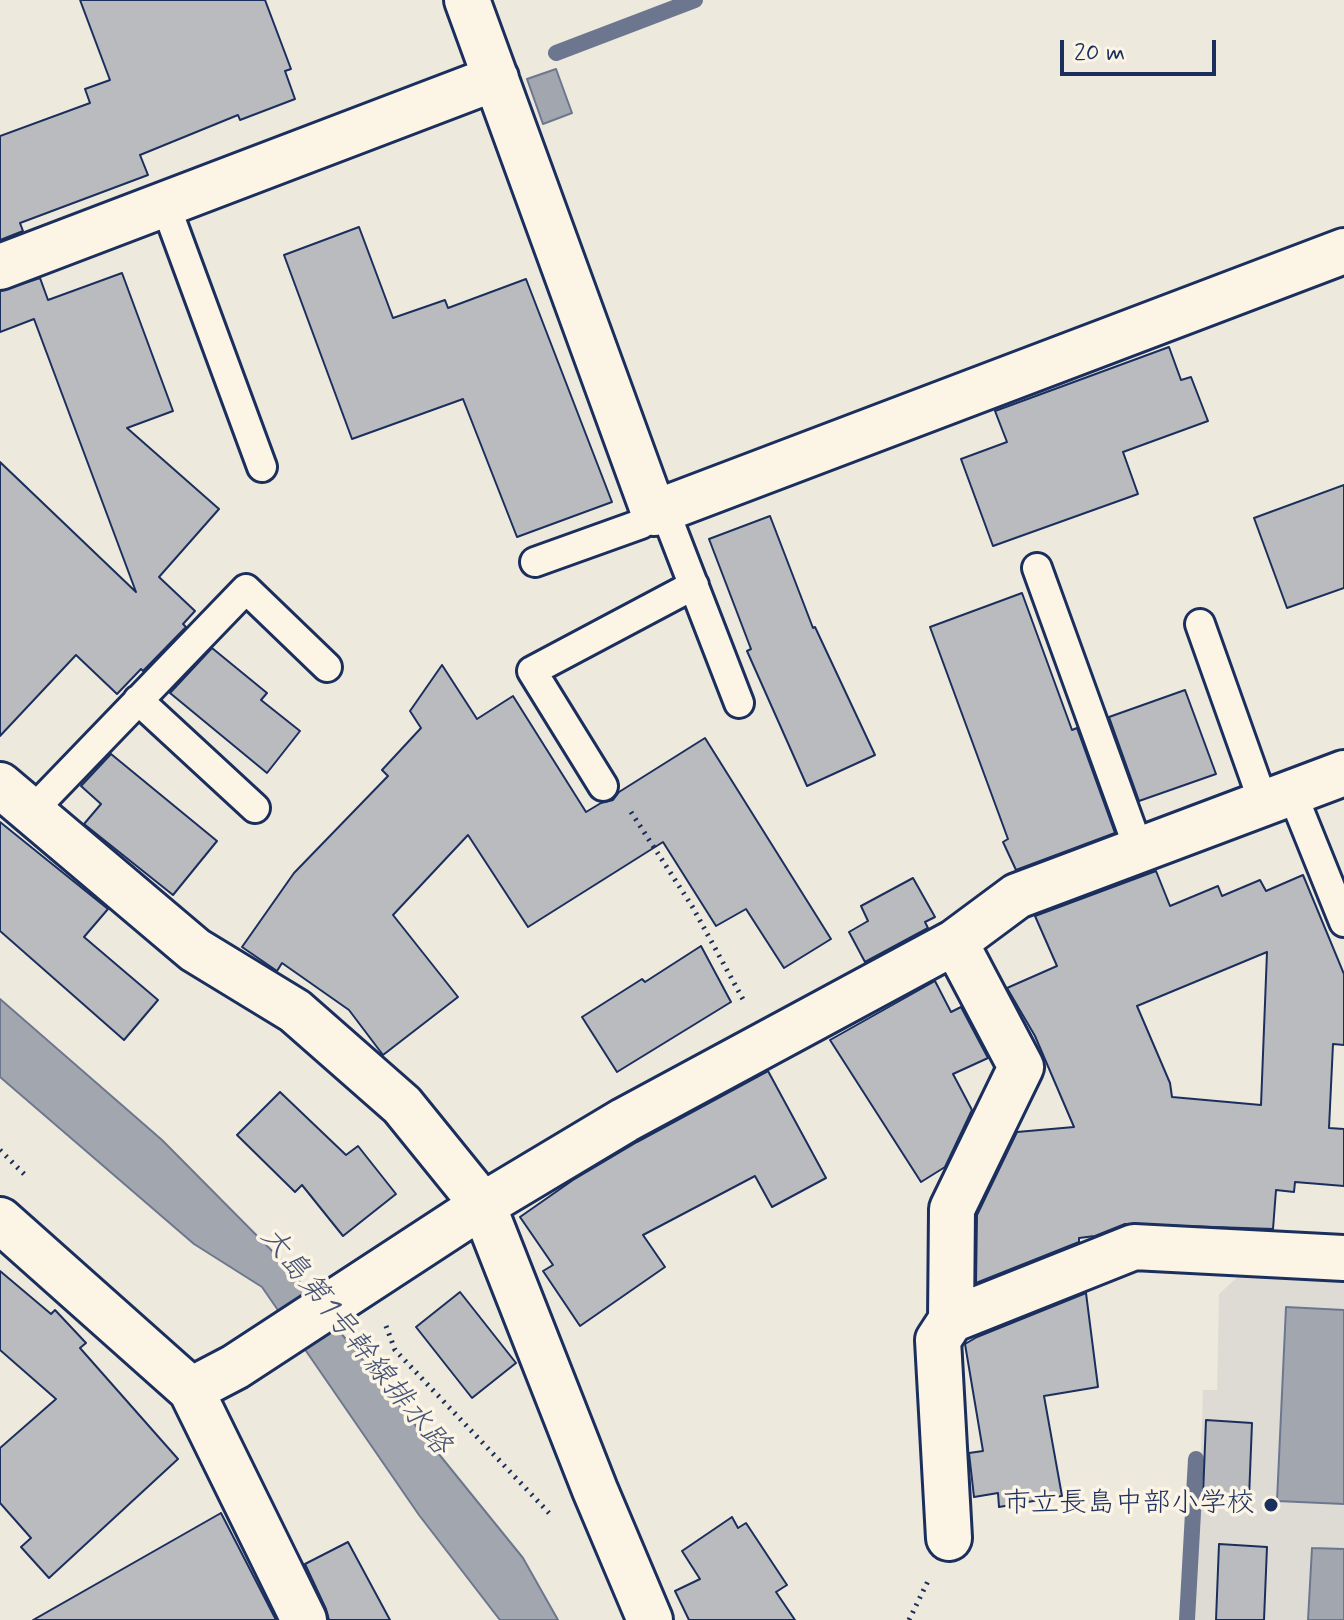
<!DOCTYPE html>
<meta charset="utf-8">
<style>
body{margin:0}
#map{position:relative;width:1344px;height:1620px;overflow:hidden;background:#eee9dd;font-family:Mynerve,sans-serif}
canvas{display:block}
.scale{position:absolute;left:1060px;top:40px;width:156px;height:36px;box-sizing:border-box;border:4px solid #1b2f5e;border-top:0;padding-left:10px;font-size:24px;line-height:28px;white-space:nowrap;color:#1b2f5e;-webkit-text-stroke:6px #fcf5e5;paint-order:stroke}
</style>
<div id="map">
<canvas width="1344" height="1620"></canvas>
<div class="scale">20 m</div>
</div>
<script>
const context = document.querySelector('canvas').getContext('2d');
context.lineJoin = 'round';
function fill(path, color) {
  context.fillStyle = color;
  context.fill(path, 'evenodd');
}
function shape(rows) {
  const path = new Path2D();
  for (const r of rows) {
    path.moveTo(r[0], r[1]);
    for (let i = 2; i < r.length; i += 2) path.lineTo(r[i], r[i + 1]);
  }
  return path;
}
function strokePath(path, color, width, dash) {
  context.strokeStyle = color;
  context.lineWidth = width;
  context.lineCap = dash ? 'butt' : 'round';
  context.setLineDash(dash || []);
  context.stroke(path);
}
function label(font, color, halo, rows, align = 'center') {
  context.font = font + ' Mynerve,"Klee One",sans-serif';
  context.lineWidth = 7;
  context.setLineDash([]);
  context.textBaseline = 'middle';
  context.strokeStyle = halo;
  context.fillStyle = color;
  for (const [text, x, y, turn = 0] of rows) {
    context.save();
    context.translate(x, y);
    context.rotate((+turn || 0) * Math.PI / 180);
    context.textAlign = isNaN(turn) ? turn : align;
    if (halo) context.strokeText(text, 0, 0);
    context.fillText(text, 0, 0);
    context.restore();
  }
}
fill(shape([
 [1243,1272,1344,1277,1344,1620,1195,1620,1203,1390,1217,1390,1219,1294]
]), '#dedbd4');
const water = shape([
 [556,69,572,113,543,124,527,79,556,69],
 [0,999,162,1140,285,1264,523,1558,558,1620,500,1620,419,1515,262,1287,194,1244,0,1077,0,999],
 [1286,1307,1344,1310,1344,1504,1277,1501,1286,1307],
 [1312,1548,1344,1549,1344,1620,1308,1620,1312,1548]
]);
fill(water, '#a2a7af');
strokePath(water, '#6c778f', 2);
strokePath(shape([
 [556,53,695,0],
 [1187,1620,1196,1459]
]), '#6c778f', 16);
const building = shape([
 [80,0,265,0,291,69,285,71,295,99,240,120,238,115,140,155,148,175,20,223,23,231,0,240,0,136,90,103,85,89,110,80,80,0],
 [359,227,393,318,445,300,448,308,526,279,612,502,517,537,463,399,352,439,284,255,359,227],
 [122,273,173,411,127,428,219,509,159,577,195,611,183,624,186,627,143,671,141,669,117,694,76,655,0,736,0,462,136,592,34,319,0,332,0,291,40,278,48,300,122,273],
 [1169,347,1181,380,1191,377,1208,421,1123,452,1138,494,993,546,961,459,1007,442,995,411,1169,347],
 [1344,485,1344,588,1287,608,1254,518,1344,485],
 [770,516,813,628,815,627,875,755,807,786,747,651,751,649,709,539,770,516],
 [1022,593,1072,730,1077,728,1115,833,1016,870,1003,842,1008,839,930,627,1022,593],
 [212,648,267,693,261,700,300,731,267,773,170,693,212,648],
 [442,665,477,719,513,696,586,812,601,803,613,800,619,792,705,738,831,939,784,968,746,909,716,926,663,842,528,927,468,835,393,915,458,997,383,1055,349,1010,282,963,277,971,242,947,294,873,388,776,382,770,421,728,410,711,442,665],
 [1185,690,1216,774,1139,801,1109,717,1185,690],
 [111,754,217,841,173,895,84,824,101,804,81,786,111,754],
 [0,822,108,909,84,937,158,1000,124,1040,0,931,0,822],
 [1156,871,1170,906,1218,886,1222,896,1260,880,1266,891,1303,875,1344,974,1344,1045,1333,1044,1329,1128,1344,1129,1344,1186,1295,1182,1294,1192,1276,1190,1273,1229,1125,1224,1095,1236,1079,1238,1079,1242,976,1283,977,1215,1017,1132,1074,1127,1035,1036,1007,988,1057,966,1035,916,1156,871],
 [1267,952,1261,1105,1172,1097,1170,1083,1137,1006,1267,952],
 [913,878,935,917,925,922,928,928,865,962,849,932,868,921,861,906,913,878],
 [701,946,731,1002,617,1072,582,1017,642,979,645,982,701,946],
 [935,981,951,1012,961,1007,988,1058,953,1074,972,1110,945,1167,921,1182,830,1040,935,981],
 [768,1071,826,1178,772,1207,755,1176,643,1235,665,1267,580,1326,543,1271,553,1265,520,1217,573,1180,637,1142,768,1071],
 [280,1092,346,1155,358,1146,396,1194,343,1236,302,1185,295,1192,237,1135,280,1092],
 [0,1271,51,1314,55,1310,86,1343,80,1348,178,1459,49,1578,21,1547,31,1538,0,1503,0,1448,56,1399,0,1350,0,1271],
 [460,1292,516,1363,472,1398,416,1327,460,1292],
 [1086,1293,1098,1387,1044,1396,1062,1496,999,1507,998,1493,974,1497,969,1453,983,1451,965,1344,977,1337,1086,1293],
 [1206,1420,1252,1423,1249,1498,1203,1495,1206,1420],
 [221,1513,276,1620,33,1620,221,1513],
 [732,1517,738,1528,746,1523,787,1585,776,1592,795,1620,689,1620,675,1591,700,1579,682,1551,732,1517],
 [348,1542,390,1620,329,1620,326,1609,305,1564,348,1542],
 [1219,1544,1267,1547,1264,1620,1216,1620,1219,1544]
]);
fill(building, '#babbbe');
strokePath(building, '#1b2f5e', 2);
const service = shape([
 [165,204,262,467],
 [664,509,739,703],
 [535,562,641,524,654,513],
 [1037,568,1139,850],
 [1200,624,1264,804],
 [138,700,255,808],
 [603,786,532,671,694,585],
 [1292,793,1344,922],
 [31,812,246,589,327,667]
]);
const minor = shape([
 [467,0,654,513,1344,251],
 [0,267,496,78],
 [0,785,195,950,295,1011,402,1105,483,1205,595,1490,650,1620],
 [0,1220,191,1390,304,1620],
 [951,1320,1134,1247,1344,1258],
 [191,1390,235,1367,483,1205,625,1120,955,942,1017,896,1344,773],
 [949,1538,938,1340,951,1320,952,1209,1021,1067,955,942]
]);
strokePath(service, '#1b2f5e', 34);
strokePath(minor, '#1b2f5e', 50);
strokePath(shape([
 [631,812,692,906,745,1003],
 [0,1150,28,1178],
 [386,1326,395,1350,549,1513],
 [909,1620,928,1581]
]), '#1b2f5e', 5, [2, 6]);
strokePath(service, '#fcf5e5', 28);
strokePath(minor, '#fcf5e5', 44);
for (const [x, y, r, color] of [
 [1271,1505,8,"#1b2f5e"]
]) {
  const dot = new Path2D();
  dot.arc(x, y, r, 0, 2 * Math.PI);
  context.fillStyle = color;
  context.fill(dot);
  strokePath(dot, '#fcf5e5', 3);
}
label('28px', '#1b2f5e', '#fcf5e5', [
 ["市立長島中部小学校",1255,1505]
], 'right');
label('italic 30px', '#445376', '#fcf5e5', [
 ["大島第1号幹線排水路",354,1342,51]
]);
</script>
